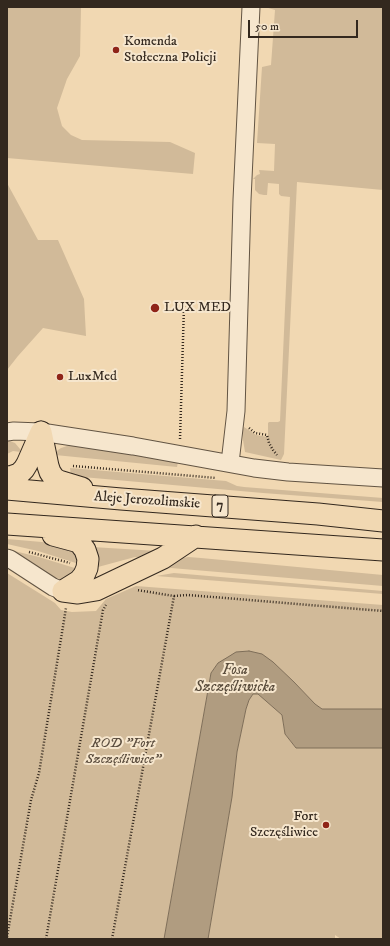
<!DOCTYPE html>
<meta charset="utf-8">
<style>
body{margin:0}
#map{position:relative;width:390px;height:946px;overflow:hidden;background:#f1d8b2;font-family:"IM FELL DW Pica",serif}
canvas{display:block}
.frame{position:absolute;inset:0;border:8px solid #33281e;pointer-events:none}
.scale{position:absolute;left:248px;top:20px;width:110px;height:18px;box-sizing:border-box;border:2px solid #33281e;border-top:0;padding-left:5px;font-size:12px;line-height:14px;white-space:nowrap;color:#33281e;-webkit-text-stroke:3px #f6e6cd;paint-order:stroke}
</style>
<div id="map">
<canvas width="390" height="946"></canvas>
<div class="frame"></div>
<div class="scale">50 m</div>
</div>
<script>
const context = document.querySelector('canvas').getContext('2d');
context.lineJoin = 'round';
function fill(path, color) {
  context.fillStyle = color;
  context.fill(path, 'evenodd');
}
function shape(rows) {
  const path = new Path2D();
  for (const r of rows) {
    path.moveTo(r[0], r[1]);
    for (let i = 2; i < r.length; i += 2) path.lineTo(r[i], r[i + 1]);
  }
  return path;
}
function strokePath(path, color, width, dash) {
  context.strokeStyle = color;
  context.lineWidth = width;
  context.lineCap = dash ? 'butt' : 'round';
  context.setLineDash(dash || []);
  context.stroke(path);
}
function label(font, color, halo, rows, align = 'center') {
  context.font = font + ' "IM FELL DW Pica",serif';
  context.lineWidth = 4;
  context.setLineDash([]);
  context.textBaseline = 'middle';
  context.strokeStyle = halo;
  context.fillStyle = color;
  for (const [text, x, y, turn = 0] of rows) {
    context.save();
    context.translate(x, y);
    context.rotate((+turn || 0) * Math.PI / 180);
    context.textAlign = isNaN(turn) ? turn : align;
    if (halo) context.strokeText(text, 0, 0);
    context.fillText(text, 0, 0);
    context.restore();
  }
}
fill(shape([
 [7,7,81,7,80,56,67,79,57,108,62,126,71,135,82,140,170,142,195,153,193,174,7,158],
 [265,7,383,7,383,190,297,182,284,454,281,460,245,452,243,440,243,430,244,427,256,435,268,437,268,423,269,422,278,422,280,421,290,197,281,196,279,194,279,184,268,183,267,195,264,195,259,194,255,190,255,179,253,179,257,175,260,174,259,170,274,171,275,144,257,143,262,67,271,65,275,10],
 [7,183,38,240,58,240,84,299,86,336,43,328,18,356,7,370],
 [7,440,15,443,20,449,21,452,13,451,7,454],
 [73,445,178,462,177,467,55,455,58,450,61,448,67,446],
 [70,468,226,481,237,486,244,487,383,498,383,502,263,493,71,476],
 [7,539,65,544,73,548,79,564,38,551,7,544],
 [92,547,158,551,141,558,135,557,98,567,95,567],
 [10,550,39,557,78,569,65,580,58,579,51,576],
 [188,557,201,558,383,575,383,586,171,568,156,570,179,559],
 [7,573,55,603,61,610,72,612,96,611,106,599,136,586,383,605,383,709,322,709,315,704,294,682,273,662,218,663,211,673,164,939,7,939],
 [174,573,383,591,383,594,156,576],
 [258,693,282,715,285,734,296,748,383,748,383,939,341,939,335,935,335,939,208,939,232,797,237,752,246,709,249,700,253,694]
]), '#d1ba99');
const water = shape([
 [249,651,262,654,273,662,294,682,315,704,322,709,383,709,383,748,296,748,285,734,282,715,258,694,253,694,249,700,246,709,237,752,232,797,208,939,164,939,211,673,218,663,228,657,236,652,249,651]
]);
fill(water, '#b09c80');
strokePath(water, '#7e6e59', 1);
const minor = shape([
 [7,432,14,431,41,432,67,436,133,446,254,468,288,472,383,478],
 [230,463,236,411,242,200,251,7],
 [7,558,10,559,53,587,63,591]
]);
const major = shape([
 [41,432,48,466,50,472,54,478,59,481,82,488],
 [7,477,13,476,19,474,24,469,27,464,41,432],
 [7,489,121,499,318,514,383,521],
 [7,524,383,550],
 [53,535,79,542,85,550,88,559,87,568,84,575,79,581,63,591],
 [63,591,78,593,96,590,163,558,196,536]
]);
strokePath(minor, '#625443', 19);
strokePath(major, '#33281e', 23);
strokePath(shape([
 [175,306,184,306,180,439],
 [249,428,255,433,267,435,269,443,273,450,277,455],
 [73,466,216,478],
 [29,552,70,563],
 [174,596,188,595,383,611],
 [7,937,31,800,39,773,66,608],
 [46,939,103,610,106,605],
 [112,939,174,596,137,590]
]), '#33281e', 2.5, [1, 2]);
strokePath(minor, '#f6e6cd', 17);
strokePath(major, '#f1d8b2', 21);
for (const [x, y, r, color] of [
 [116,50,4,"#8f2418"],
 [155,308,5,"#8f2418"],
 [60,377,4,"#8f2418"],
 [326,825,4,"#8f2418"]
]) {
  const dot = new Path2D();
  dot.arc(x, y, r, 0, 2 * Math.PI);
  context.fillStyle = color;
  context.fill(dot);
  strokePath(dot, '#f6e6cd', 1.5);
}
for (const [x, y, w] of [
 [220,506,16]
]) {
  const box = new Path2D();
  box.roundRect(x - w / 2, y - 11, w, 22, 3);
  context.fillStyle = '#f6e6cd';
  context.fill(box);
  strokePath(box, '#33281e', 1);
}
label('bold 13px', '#33281e', null, [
 ["7",220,506]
]);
label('14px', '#33281e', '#f6e6cd', [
 ["Komenda",124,42],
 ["Stołeczna Policji",124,58],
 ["LUX MED",164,308],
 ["LuxMed",68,377],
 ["Fort",318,817,"right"],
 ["Szczęśliwice",318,833,"right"]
], 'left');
label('14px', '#33281e', '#f6e6cd', [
 ["Aleje Jerozolimskie",147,501,4]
]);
label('italic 14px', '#5a4c3d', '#f6e6cd', [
 ["ROD \"Fort",123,744],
 ["Szczęśliwice\"",123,760]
]);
label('italic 15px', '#584b3b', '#f6e6cd', [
 ["Fosa",235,671],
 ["Szczęśliwicka",235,688]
]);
</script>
